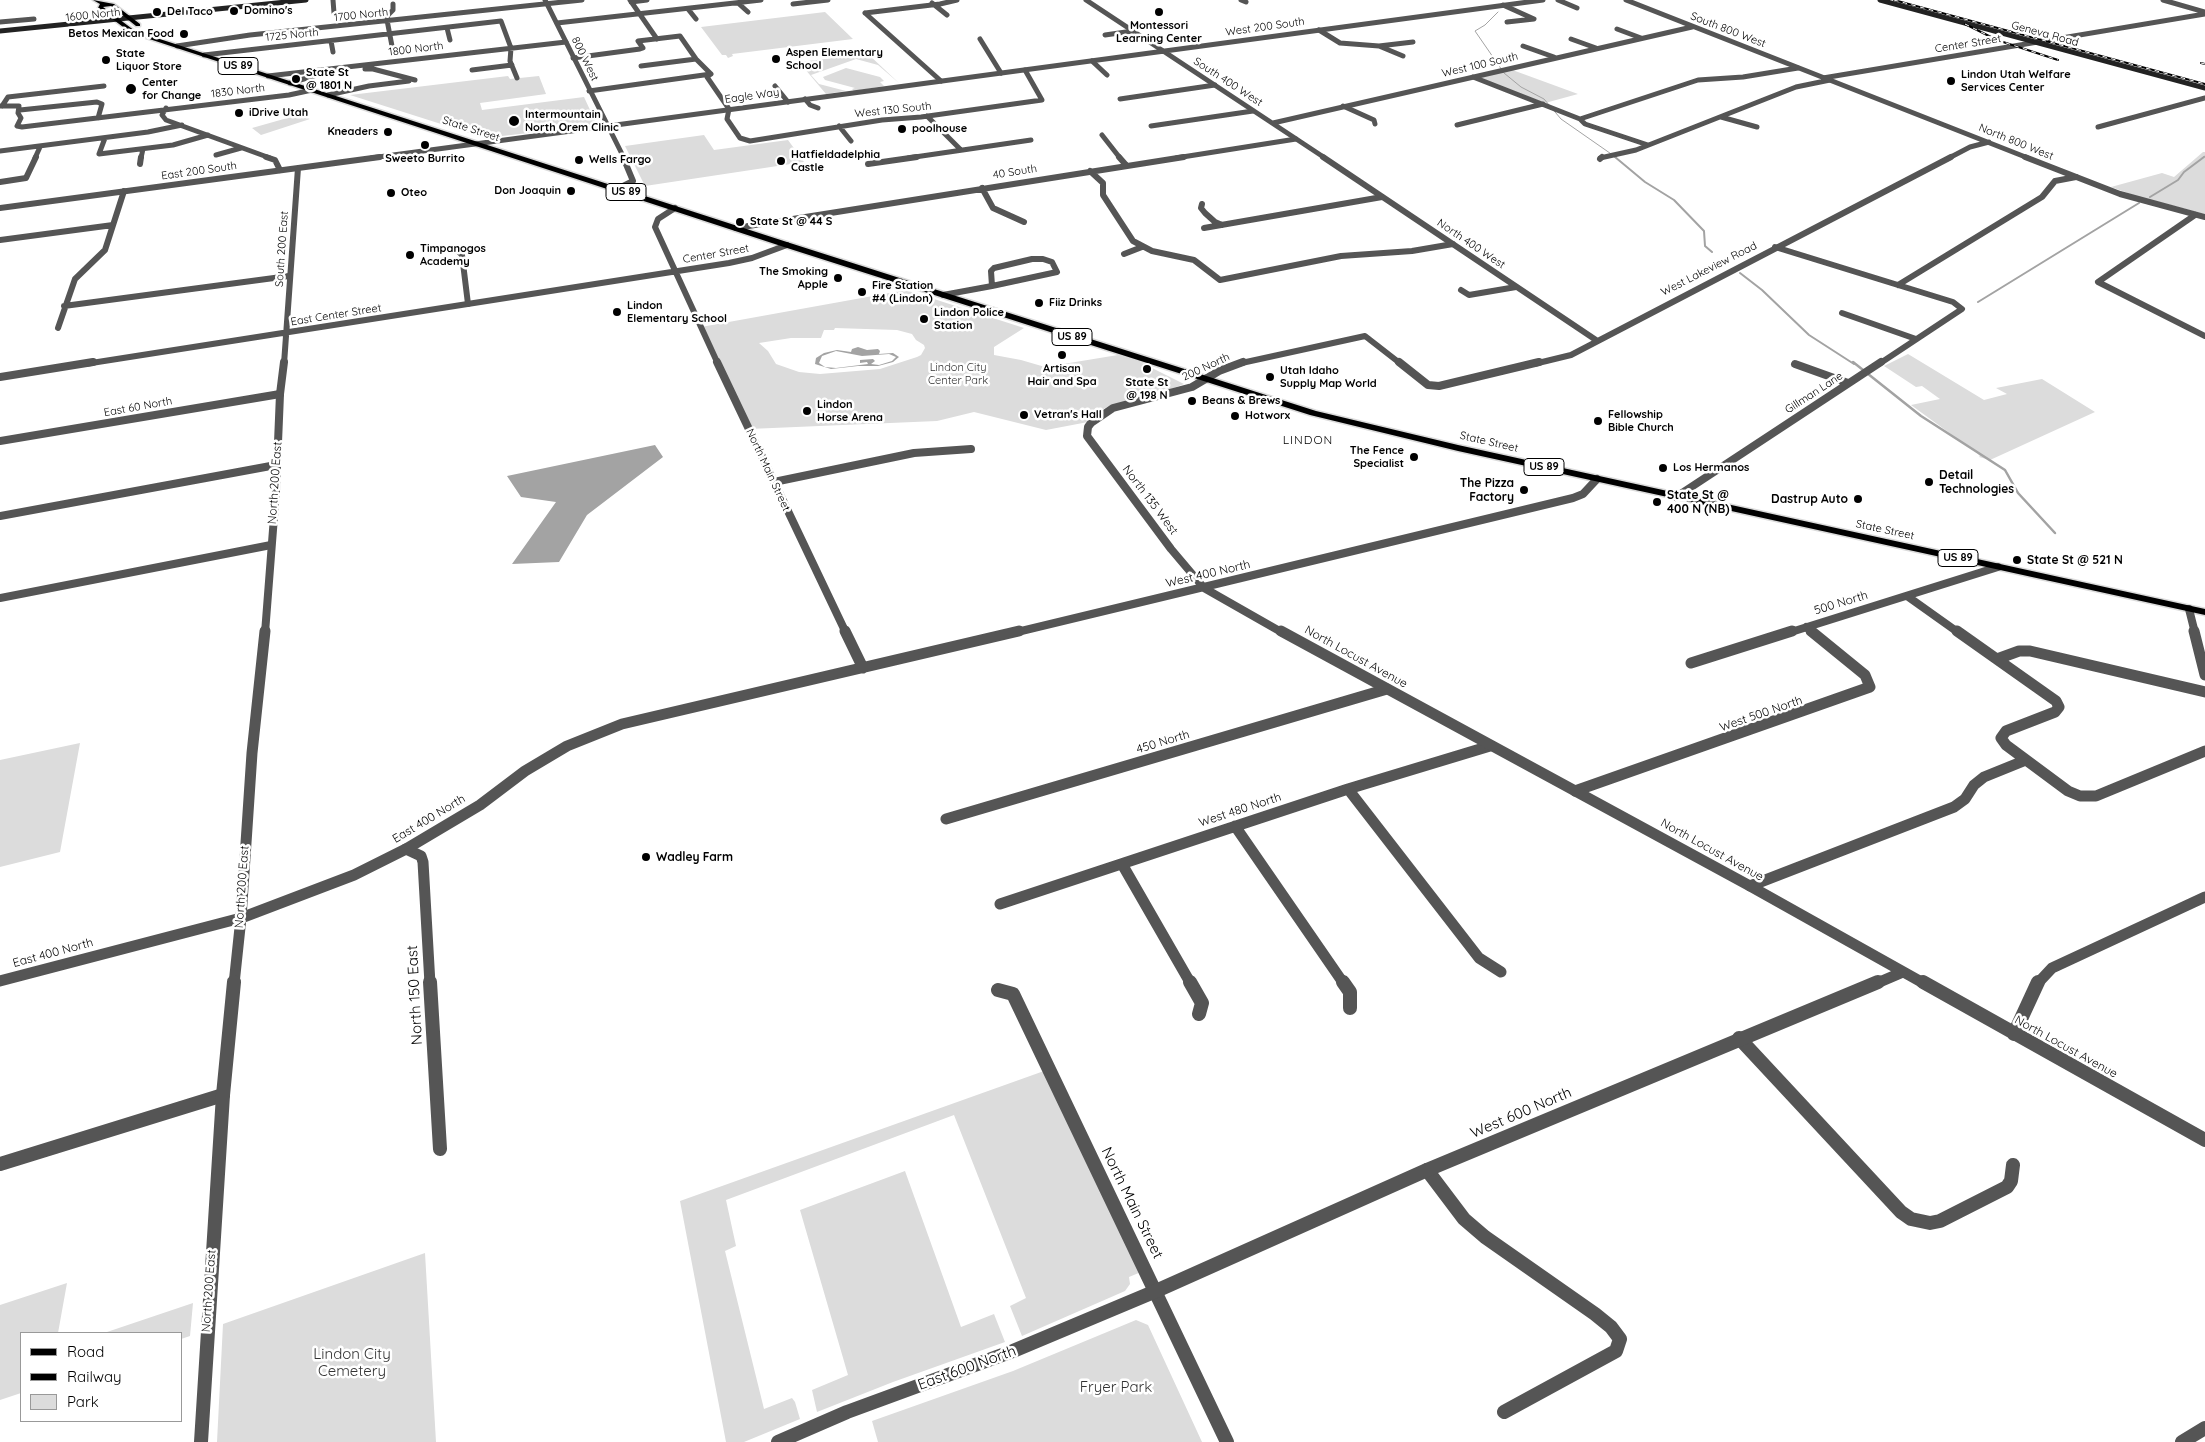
<!DOCTYPE html>
<style>
body{margin:0}
#map{position:relative;width:2205px;height:1442px;overflow:hidden;background:#fff;font-family:Quicksand,sans-serif}
canvas{display:block}
.legend{position:absolute;left:20px;top:1332px;width:162px;height:90px;box-sizing:border-box;background:#fff;border:1px solid #999;margin:0;padding:6px 9px;list-style:none;font-size:15px;color:#000}
.legend li{display:flex;align-items:center;gap:10px;height:25px}
.legend b{width:25px;border:1px solid #999}
</style>
<div id="map">
<canvas width="2205" height="1442"></canvas>
<ul class="legend">
<li><b style="height:6px;background:#000"></b>Road</li>
<li><b style="height:6px;background:#000"></b>Railway</li>
<li><b style="height:14px;background:#dcdcdc"></b>Park</li>
</ul>
</div>
<script>
const context = document.querySelector('canvas').getContext('2d');
context.lineJoin = 'round';
function fill(path, color) {
  context.fillStyle = color;
  context.fill(path, 'evenodd');
}
function shape(rows) {
  const path = new Path2D();
  for (const r of rows) {
    path.moveTo(r[0], r[1]);
    for (let i = 2; i < r.length; i += 2) path.lineTo(r[i], r[i + 1]);
  }
  return path;
}
function strokePath(path, color, width, dash) {
  context.strokeStyle = color;
  context.lineWidth = width;
  context.lineCap = dash ? 'butt' : 'round';
  context.setLineDash(dash || []);
  context.stroke(path);
}
function label(font, color, halo, rows, align = 'center') {
  context.font = font + ' Quicksand,sans-serif';
  context.lineWidth = 5;
  context.setLineDash([]);
  context.textBaseline = 'middle';
  context.strokeStyle = halo;
  context.fillStyle = color;
  for (const [text, x, y, turn = 0] of rows) {
    context.save();
    context.translate(x, y);
    context.rotate((+turn || 0) * Math.PI / 180);
    context.textAlign = isNaN(turn) ? turn : align;
    if (halo) context.strokeText(text, 0, 0);
    context.fillText(text, 0, 0);
    context.restore();
  }
}
fill(shape([
 [825,12,853,39,732,54,733,56,728,58,726,55,722,55,701,27],
 [868,54,900,84,878,65,856,59,811,75,819,84,846,91,826,94,799,62],
 [846,68,880,77,884,81,880,82,884,86,854,91,852,89,855,88,825,80,823,77],
 [1507,68,1578,94,1545,103,1473,77],
 [508,76,510,79,539,76,546,94,480,103,482,110,584,97,597,125,485,138,350,95],
 [298,115,310,119,261,135,252,128],
 [704,135,714,150,788,140,804,162,645,186,625,146],
 [2203,152,2205,152,2205,214,2136,196,2111,187,2162,173,2174,177],
 [906,290,1024,328,994,347,994,355,1021,360,1045,367,1124,354,1184,384,1158,394,1109,406,1098,412,1088,422,1046,430,974,412,937,421,749,429,701,327],
 [835,328,897,330,912,334,916,340,924,345,925,348,921,355,917,357,880,369,820,374,799,372,776,364,768,351,759,343,791,338,821,338,824,330,834,330],
 [1908,354,1984,400,2007,394,1996,388,2042,379,2095,412,1990,460,1979,457,1980,456,1977,453,1911,405,1940,399,1922,386,1916,387,1884,366],
 [80,743,60,852,0,867,0,760],
 [1044,1071,1141,1272,1129,1277,1130,1284,1125,1291,1022,1336,1010,1306,1026,1298,954,1115,726,1200,736,1246,725,1251,764,1409,792,1398,795,1402,800,1419,744,1442,726,1442,680,1201],
 [905,1171,961,1327,994,1314,1005,1342,893,1382,817,1412,812,1390,848,1375,800,1210],
 [425,1253,436,1442,217,1442,223,1324],
 [67,1283,58,1333,21,1333,21,1393,0,1400,0,1305],
 [193,1303,190,1336,181,1339,181,1333,104,1333],
 [1136,1320,1148,1325,1202,1442,878,1442,872,1421,1013,1371]
]), '#dcdcdc');
fill(shape([
 [858,347,867,350,878,349,880,351,879,354,893,353,899,357,893,362,878,366,858,366,831,369,815,364,816,358,824,353,837,350,851,352,852,349],
 [836,351,862,356,889,354,896,357,892,361,879,365,871,364,875,361,873,359,860,360,860,363,867,362,868,364,836,368,825,367,819,363,822,356],
 [655,445,663,457,587,515,559,562,512,564,556,502,521,497,507,476]
]), '#a3a3a3');
strokePath(shape([
 [1498,12,1485,25,1475,31,1504,73,1521,87,1544,99,1561,119,1617,158],
 [2202,158,2205,156]
]), '#a3a3a3', 1);
strokePath(shape([
 [1615,157,1645,182,1674,200,1704,231,1705,246,1712,252],
 [2150,197,2178,180,2184,172,2204,157],
 [1740,273,1762,290,1809,335,1854,364],
 [1978,302,2139,203]
]), '#a3a3a3', 2);
strokePath(shape([
 [1853,362,1921,416,2005,470,2018,493,2055,533]
]), '#a3a3a3', 2.5);
const primary = shape([
 [93,0,114,4,140,24,140,26,136,26,111,6,103,7,135,31,790,243,1316,411,1458,445,2205,609,2205,615,1458,451,1310,415,784,247,131,33,98,8,100,4,93,0]
]);
strokePath(primary, '#dbdbdb', 3);
strokePath(shape([
 [333,0,334,13],
 [630,0,657,39],
 [1241,0,1246,2],
 [1558,0,1577,8],
 [2163,0,2205,12],
 [631,2,647,0],
 [738,3,748,12],
 [932,3,947,15],
 [793,4,828,0],
 [1503,5,1534,19,1507,22],
 [688,9,696,19],
 [865,13,941,81],
 [865,13,940,4,957,0],
 [0,22,34,19],
 [557,23,761,0],
 [447,28,450,40],
 [1617,29,1641,38],
 [1319,30,1340,43,1379,46,1403,56],
 [1105,35,1133,31],
 [980,39,1001,73],
 [1571,39,1596,48],
 [331,41,333,52],
 [177,46,250,35,582,0],
 [392,46,387,20,388,15,393,10,393,4],
 [1379,46,1413,42],
 [1523,46,1554,57],
 [204,55,501,21,511,48,510,61,517,78],
 [573,58,640,49,643,48,638,41,680,36,696,59,711,74],
 [1092,61,1107,75],
 [641,66,696,59],
 [365,69,373,69,415,80],
 [472,70,512,65],
 [711,74,707,77,729,109,727,119,740,138,750,141,882,120,921,117,1042,100,1025,70],
 [268,76,566,42],
 [1473,77,1580,119,1585,124,1648,145],
 [1823,78,2205,14],
 [290,83,314,76],
 [775,86,788,102],
 [589,91,711,74],
 [328,95,369,86,409,81],
 [805,99,810,105,818,108],
 [1120,99,1215,85],
 [0,106,19,106,18,113,21,118,17,126,22,127,289,95,312,90],
 [2,106,8,97,104,86],
 [1343,106,1374,120,1375,124],
 [166,108,162,115,166,120,270,158],
 [20,110,97,102,102,104,98,118],
 [927,116,961,150],
 [1721,117,1757,127],
 [1580,119,1698,80,1743,77,1798,68],
 [1457,125,1543,104],
 [839,126,851,141],
 [1151,126,1253,111],
 [2098,127,2205,98],
 [1102,135,1120,158],
 [105,138,99,154,173,145,208,135],
 [0,151,148,132,182,125],
 [216,155,241,148],
 [35,158,40,147],
 [141,158,143,149],
 [908,158,1031,140],
 [1176,158,1296,139],
 [1600,158,1636,150,1796,87,1830,80]
]), '#555', 5);
strokePath(shape([
 [266,157,275,160,280,170],
 [1119,157,1126,165],
 [1600,159,1602,157],
 [140,164,141,157],
 [868,164,917,157],
 [1090,171,1103,183,1103,195,1133,241,1152,251,1194,260,1220,280,1341,256,1412,251,1453,244],
 [0,182,26,178,36,157],
 [982,188,993,208,1024,222],
 [1202,204,1201,208,1205,213,1215,222,1222,225],
 [2195,215,2098,282,2205,336],
 [736,228,1184,157],
 [1204,228,1382,197],
 [0,240,113,225],
 [1775,247,1953,302,1962,309,1879,364],
 [456,249,462,255,468,304],
 [1124,254,1142,247],
 [1032,259,1043,259,1052,262,1057,272,992,286,991,271,994,268,1032,259],
 [1898,285,2042,197,2055,181,2076,177],
 [1461,290,1469,295,1516,287],
 [943,295,992,286],
 [64,306,289,276],
 [1842,313,1916,339],
 [58,328,75,279,105,250,124,191]
]), '#555', 6);
strokePath(shape([
 [1795,364,1848,383],
 [0,441,280,394],
 [774,482,914,453,971,449],
 [1676,497,1881,362],
 [0,516,276,465],
 [1907,596,1959,633],
 [0,598,271,545],
 [2189,609,2195,633],
 [1806,627,1813,633],
 [1788,633,1998,567]
]), '#555', 8);
strokePath(shape([
 [1957,631,2056,701,2059,707,2055,712,2006,731,2001,738,2006,745,2068,791,2080,796,2096,796,2205,751],
 [2194,631,2205,675],
 [1997,659,2019,651,2030,651,2205,692],
 [1691,663,1792,631],
 [1348,789,1479,958,1501,972],
 [1575,791,1870,687,1865,675,1811,631],
 [946,819,1387,689],
 [1235,826,1344,984],
 [406,849,421,856,423,862,430,984],
 [1122,864,1191,984],
 [1750,886,1954,807,1965,799,1974,785,1984,777,2026,760],
 [1000,904,1348,789,1490,746],
 [2037,984,2052,968,2205,897]
]), '#555', 11);
strokePath(shape([
 [430,982,440,1149],
 [1190,982,1202,1003,1199,1014],
 [1343,982,1350,992,1350,1008],
 [998,990,1013,994,1227,1442],
 [2014,1034,2038,982],
 [1739,1038,1901,1212,1911,1219,1930,1223,1940,1221,2007,1187,2011,1181,2013,1165],
 [0,1164,223,1095],
 [1427,1170,1464,1219,1485,1237,1595,1314,1611,1327,1620,1339,1616,1351,1504,1412],
 [2182,1442,2205,1428]
]), '#555', 14);
strokePath(shape([
 [545,0,624,158],
 [1086,0,1325,158],
 [1626,0,2028,158],
 [1273,123,1692,27],
 [371,158,1543,0],
 [1949,158,1970,147,1989,142]
]), '#555', 5);
strokePath(shape([
 [1323,157,1596,340],
 [2025,157,2120,194,2205,217],
 [617,189,633,181,623,157],
 [0,208,380,157],
 [675,208,658,219,655,227,718,364],
 [85,364,729,263,752,258,787,245],
 [284,364,298,168],
 [1237,364,1365,336,1401,364],
 [1534,364,1571,355,1951,157]
]), '#555', 6);
strokePath(shape([
 [717,362,846,633],
 [1243,362,1219,371,1192,387,1113,408,1091,423,1088,427,1087,436,1171,549,1204,588,1283,633],
 [1399,362,1428,385,1439,386,1539,362],
 [0,377,93,362],
 [265,633,276,491,280,394,284,362],
 [1013,633,1573,498,1583,494,1597,479]
]), '#555', 8);
strokePath(shape([
 [845,631,863,668],
 [1281,631,1750,886,1925,984],
 [0,981,241,918,354,875,406,849,480,805,525,771,567,746,622,724,1019,631],
 [234,984,241,918,252,753,265,631],
 [1875,984,1903,972]
]), '#555', 11);
strokePath(shape([
 [1923,982,2205,1140],
 [201,1442,223,1095,234,982],
 [778,1442,847,1412,1013,1351,1156,1291,1427,1170,1878,982]
]), '#555', 14);
strokePath(shape([
 [1880,0,2205,88],
 [0,31,306,0]
]), '#222', 5);
fill(primary, '#000');
const rail = shape([
 [1894,0,2205,84],
 [1965,24,1997,40,2058,60],
 [2201,63,2205,64]
]);
strokePath(rail, '#000', 2);
strokePath(rail, '#fff', 1, [4.5]);
for (const [x, y, r, color] of [
 [234,11,5,"#000"],
 [157,12,5,"#000"],
 [1159,12,5,"#000"],
 [184,34,5,"#000"],
 [776,59,5,"#000"],
 [106,60,5,"#000"],
 [296,79,5,"#000"],
 [1951,81,5,"#000"],
 [131,89,6,"#000"],
 [239,113,5,"#000"],
 [514,121,6,"#000"],
 [902,129,5,"#000"],
 [388,132,5,"#000"],
 [425,145,5,"#000"],
 [579,160,5,"#000"],
 [781,161,5,"#000"],
 [571,191,5,"#000"],
 [391,193,5,"#000"],
 [740,222,5,"#000"],
 [410,255,5,"#000"],
 [838,278,5,"#000"],
 [862,292,5,"#000"],
 [1039,303,5,"#000"],
 [617,312,5,"#000"],
 [924,319,5,"#000"],
 [1062,355,5,"#000"],
 [1147,369,5,"#000"],
 [1270,377,5,"#000"],
 [1192,401,5,"#000"],
 [807,411,5,"#000"],
 [1024,415,5,"#000"],
 [1235,416,5,"#000"],
 [1598,421,5,"#000"],
 [1414,457,5,"#000"],
 [1663,468,5,"#000"],
 [1929,482,5,"#000"],
 [1524,490,5,"#000"],
 [1858,499,5,"#000"],
 [1657,502,5,"#000"],
 [2017,560,5,"#000"],
 [646,857,5,"#000"]
]) {
  const dot = new Path2D();
  dot.arc(x, y, r, 0, 2 * Math.PI);
  context.fillStyle = color;
  context.fill(dot);
  strokePath(dot, '#fff', 2);
}
label('bold 11px', '#000', '#fff', [
 ["Domino's",244,11],
 ["Del Taco",167,12],
 ["Montessori",1159,26,"center"],
 ["Learning Center",1159,39,"center"],
 ["Betos Mexican Food",174,34,"right"],
 ["Aspen Elementary",786,53],
 ["School",786,66],
 ["State",116,54],
 ["Liquor Store",116,67],
 ["State St",306,73],
 ["@ 1801 N",306,86],
 ["Lindon Utah Welfare",1961,75],
 ["Services Center",1961,88],
 ["Center",142,83],
 ["for Change",142,96],
 ["iDrive Utah",249,113],
 ["Intermountain",525,115],
 ["North Orem Clinic",525,128],
 ["poolhouse",912,129],
 ["Kneaders",378,132,"right"],
 ["Hatfieldadelphia",791,155],
 ["Castle",791,168],
 ["Sweeto Burrito",425,159,"center"],
 ["Wells Fargo",589,160],
 ["Don Joaquin",561,191,"right"],
 ["Oteo",401,193],
 ["State St @ 44 S",750,222],
 ["Timpanogos",420,249],
 ["Academy",420,262],
 ["The Smoking",828,272,"right"],
 ["Apple",828,285,"right"],
 ["Fire Station",872,286],
 ["#4 (Lindon)",872,299],
 ["Fiiz Drinks",1049,303],
 ["Lindon",627,306],
 ["Elementary School",627,319],
 ["Lindon Police",934,313],
 ["Station",934,326],
 ["Artisan",1062,369,"center"],
 ["Hair and Spa",1062,382,"center"],
 ["Utah Idaho",1280,371],
 ["Supply Map World",1280,384],
 ["State St",1147,383,"center"],
 ["@ 198 N",1147,396,"center"],
 ["Beans & Brews",1202,401],
 ["Lindon",817,405],
 ["Horse Arena",817,418],
 ["Vetran's Hall",1034,415],
 ["Fellowship",1608,415],
 ["Bible Church",1608,428],
 ["Hotworx",1245,416],
 ["The Fence",1404,451,"right"],
 ["Specialist",1404,464,"right"],
 ["Los Hermanos",1673,468]
], 'left');
label('11px', '#000', '#fff', [
 ["1600 North",93,15,-6],
 ["1700 North",361,15,-6],
 ["West 200 South",1265,27,-8],
 ["South 800 West",1728,30,21],
 ["Geneva Road",2045,34,15],
 ["1725 North",292,35,-6],
 ["Center Street",1968,44,-9],
 ["1800 North",416,49,-7],
 ["800 West",585,59,64],
 ["West 100 South",1480,65,-13],
 ["South 400 West",1228,82,33],
 ["1830 North",238,91,-7],
 ["Eagle Way",752,96,-8],
 ["West 130 South",893,110,-6],
 ["State Street",471,129,18],
 ["North 800 West",2016,142,22],
 ["East 200 South",199,171,-8],
 ["40 South",1015,172,-9],
 ["North 400 West",1471,244,34],
 ["South 200 East",282,249,-86],
 ["Center Street",716,254,-10],
 ["West Lakeview Road",1709,269,-27],
 ["East Center Street",336,315,-9],
 ["200 North",1206,367,-25],
 ["Gillman Lane",1814,393,-33],
 ["East 60 North",138,407,-10],
 ["State Street",1489,442,13],
 ["North Main Street",768,470,65],
 ["State Street",1885,530,12]
]);
for (const [x, y, w] of [
 [238,66,40],
 [626,192,40],
 [1072,337,40],
 [1544,467,40],
 [1958,558,40]
]) {
  const box = new Path2D();
  box.roundRect(x - w / 2, y - 8.5, w, 17, 4);
  context.fillStyle = '#fff';
  context.fill(box);
  strokePath(box, '#000', 1);
}
label('bold 11px', '#000', null, [
 ["US 89",238,66],
 ["US 89",626,192],
 ["US 89",1072,337],
 ["US 89",1544,467],
 ["US 89",1958,558]
]);
label('11px', '#333', '#fff', [
 ["Lindon City",958,368],
 ["Center Park",958,381]
]);
context.letterSpacing = '1px';
label('12px', '#000', '#fff', [
 ["LINDON",1308,440]
]);
context.letterSpacing = '0px';
label('bold 12px', '#000', '#fff', [
 ["Detail",1939,475],
 ["Technologies",1939,489],
 ["The Pizza",1514,483,"right"],
 ["Factory",1514,497,"right"],
 ["State St @",1667,495],
 ["400 N (NB)",1667,509],
 ["Dastrup Auto",1848,499,"right"],
 ["State St @ 521 N",2027,560],
 ["Wadley Farm",656,857]
], 'left');
label('12px', '#000', '#fff', [
 ["North 200 East",275,483,-86],
 ["North 135 West",1150,500,53],
 ["West 400 North",1208,574,-13],
 ["500 North",1841,603,-17],
 ["North Locust Avenue",1356,657,29],
 ["West 500 North",1761,714,-19],
 ["450 North",1163,742,-17],
 ["West 480 North",1240,810,-18],
 ["East 400 North",429,819,-31],
 ["North Locust Avenue",1712,850,29],
 ["North 200 East",242,887,-86],
 ["East 400 North",53,953,-15],
 ["North Locust Avenue",2066,1047,29],
 ["North 200 East",209,1291,-86]
]);
label('15px', '#000', '#fff', [
 ["North 150 East",415,995,-93],
 ["West 600 North",1521,1113,-23],
 ["North Main Street",1132,1203,64],
 ["East 600 North",967,1368,-20]
]);
label('15px', '#333', '#fff', [
 ["Lindon City",352,1354],
 ["Cemetery",352,1371],
 ["Fryer Park",1116,1387]
]);
</script>
